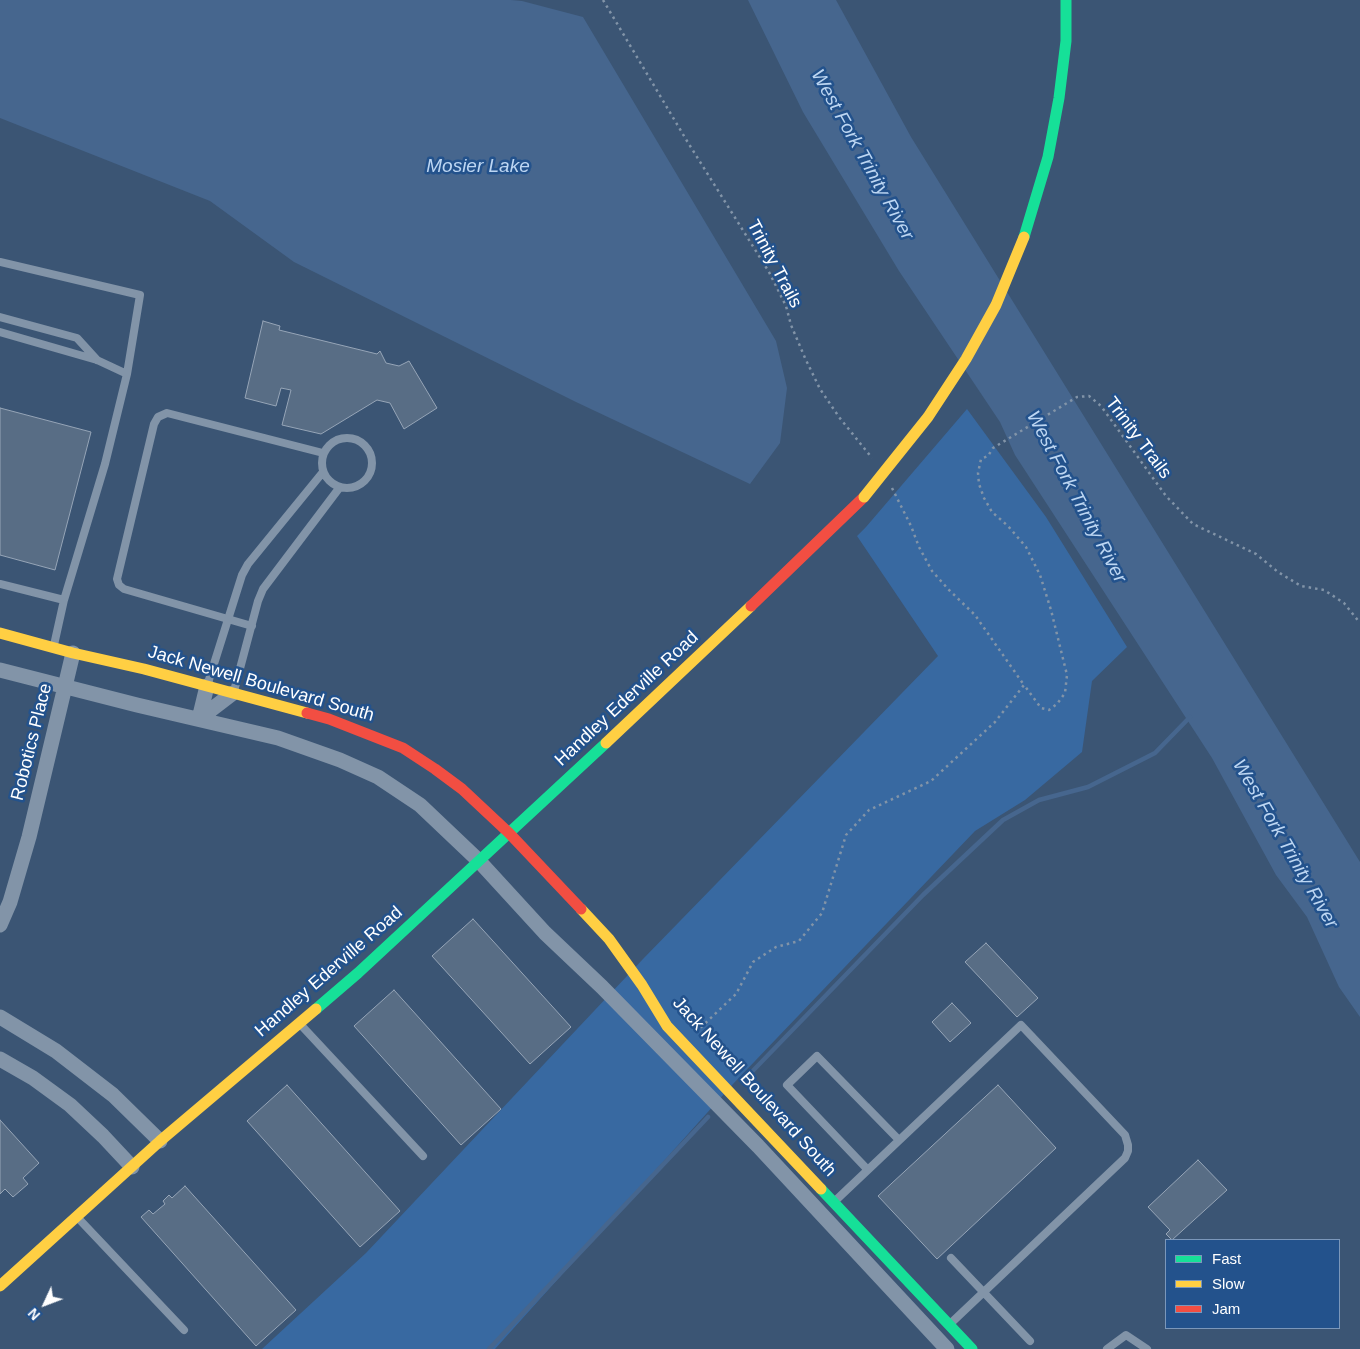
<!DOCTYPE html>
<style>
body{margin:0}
#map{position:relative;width:1360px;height:1349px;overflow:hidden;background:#3b5574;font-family:Helvetica,sans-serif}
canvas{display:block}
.legend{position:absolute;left:1165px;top:1239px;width:175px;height:90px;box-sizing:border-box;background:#23528c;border:1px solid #7b97ba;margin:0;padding:6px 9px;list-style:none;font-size:15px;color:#fff}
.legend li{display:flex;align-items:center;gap:10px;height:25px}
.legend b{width:25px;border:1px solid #7b97ba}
.north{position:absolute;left:20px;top:1279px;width:50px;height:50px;-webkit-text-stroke:4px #23528c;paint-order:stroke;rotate:227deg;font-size:14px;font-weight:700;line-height:20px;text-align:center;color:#fff}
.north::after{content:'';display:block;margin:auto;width:18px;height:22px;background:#fff;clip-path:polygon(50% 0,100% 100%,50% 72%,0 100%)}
</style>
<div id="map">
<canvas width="1360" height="1349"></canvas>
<ul class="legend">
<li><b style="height:6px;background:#16e098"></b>Fast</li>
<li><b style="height:6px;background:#ffcf43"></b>Slow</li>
<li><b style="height:6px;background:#f24e42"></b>Jam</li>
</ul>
<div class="north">N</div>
</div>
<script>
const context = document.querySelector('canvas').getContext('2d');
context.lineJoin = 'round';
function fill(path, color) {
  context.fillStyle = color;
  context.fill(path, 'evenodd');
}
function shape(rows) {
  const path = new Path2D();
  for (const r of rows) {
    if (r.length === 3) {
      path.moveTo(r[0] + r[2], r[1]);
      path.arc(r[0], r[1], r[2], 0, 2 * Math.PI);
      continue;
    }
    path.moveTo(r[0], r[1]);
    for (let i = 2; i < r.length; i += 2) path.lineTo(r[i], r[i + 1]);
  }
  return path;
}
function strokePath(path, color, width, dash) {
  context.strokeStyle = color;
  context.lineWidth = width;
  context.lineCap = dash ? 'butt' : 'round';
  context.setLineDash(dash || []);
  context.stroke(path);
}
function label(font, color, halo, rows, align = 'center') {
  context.font = font + ' Helvetica,sans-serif';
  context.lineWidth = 5;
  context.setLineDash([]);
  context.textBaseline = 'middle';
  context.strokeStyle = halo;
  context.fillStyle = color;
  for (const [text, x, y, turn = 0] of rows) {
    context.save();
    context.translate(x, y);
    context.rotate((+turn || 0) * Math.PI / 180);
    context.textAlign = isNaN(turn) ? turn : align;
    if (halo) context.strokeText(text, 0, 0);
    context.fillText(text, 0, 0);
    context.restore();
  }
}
fill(shape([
 [967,409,1046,517,1127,647,1092,681,1082,752,1025,800,975,831,733,1084,495,1349,262,1349,366,1253,643,959,938,656,857,536,866,527]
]), '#3869a1');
fill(shape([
 [0,0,511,0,522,1,583,17,776,341,787,388,780,443,750,484,576,402,294,262,210,201,0,118],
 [748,0,836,0,911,137,1360,862,1360,1017,1339,987,1307,917,1276,875,1212,758,1015,455,1000,422,899,271,803,112]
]), '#46668e');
strokePath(shape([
 [743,1081,923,895,1003,820,1039,800,1088,787,1155,753,1190,717],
 [489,1349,708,1117]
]), '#46668e', 4.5);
const building = shape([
 [263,321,280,326,279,330,377,354,380,351,386,363,399,366,409,361,437,408,404,429,390,403,377,400,321,434,282,425,291,390,281,388,276,406,245,398,263,321],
 [0,408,91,432,55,570,0,555,0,408],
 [473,919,571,1027,530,1064,432,956,473,919],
 [986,943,1038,998,1017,1017,965,962,986,943],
 [394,990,501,1109,461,1145,354,1026,394,990],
 [952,1003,971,1023,950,1042,932,1022,952,1003],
 [287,1085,400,1211,360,1247,247,1121,287,1085],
 [998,1085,1056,1148,937,1259,878,1196,998,1085],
 [0,1120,39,1163,23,1178,28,1184,13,1197,5,1189,0,1194,0,1120],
 [1198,1160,1227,1190,1172,1240,1166,1234,1170,1230,1148,1207,1198,1160],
 [185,1186,296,1310,256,1346,141,1217,149,1210,153,1214,165,1204,163,1201,169,1195,172,1198,185,1186]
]);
fill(building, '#586d85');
strokePath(building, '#96a5b7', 1);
strokePath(shape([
 [603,0,687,141,769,272,786,306,791,325,805,358,820,389,839,417,872,458],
 [892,488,911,526,919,547,932,571,949,590,975,615,1024,685],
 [696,1032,736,994,753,962,776,947,799,941,822,913,846,835,869,810,931,781,995,722,1024,685,1041,708,1049,710,1057,704,1065,693,1067,675,1051,610,1040,575,1026,547,1008,526,992,512,984,498,979,484,978,473,981,459,988,456,993,448,1077,397,1089,396,1101,406,1166,496,1193,524,1256,554,1278,572,1301,586,1324,590,1344,603,1360,623]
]), '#8294a8', 2.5, [2.5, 4]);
strokePath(shape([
 [0,262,140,295,127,374],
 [0,317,77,338,97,360],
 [0,332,97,360,127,374,105,464,64,600,54,645],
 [347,463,25],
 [0,584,64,600],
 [252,626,124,589,119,585,117,579,154,424,158,417,167,413,323,453],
 [207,686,242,575,248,564,323,472],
 [234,691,258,601,263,589,340,487],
 [300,1024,423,1156],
 [867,1169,787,1085,817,1056,898,1139],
 [835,1201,1021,1025,1125,1135,1128,1145,1128,1151,1125,1158,950,1324],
 [78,1218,184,1330],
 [951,1258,1030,1341],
 [1107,1349,1126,1335,1147,1349]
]), '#8294a8', 8);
strokePath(shape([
 [0,670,137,705,278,738,340,760,378,777,420,805,479,861,545,933,602,987,758,1146,947,1349],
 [199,719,233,693],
 [199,719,207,686],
 [0,925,10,902,29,837,73,653],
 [0,1017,56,1051,113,1095,160,1141],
 [0,1059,33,1078,70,1105,103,1136,132,1167]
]), '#8294a8', 15);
strokePath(shape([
 [1024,237,1048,157,1059,98,1066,41,1066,0],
 [316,1009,358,973,606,743],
 [821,1189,972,1349]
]), '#16e098', 11);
strokePath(shape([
 [0,633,73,653,144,669,307,713],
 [606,743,751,606],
 [581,909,609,939,642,985,667,1026,821,1189],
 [0,1286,160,1141,316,1009]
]), '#ffcf43', 11);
strokePath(shape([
 [751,606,864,497],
 [307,713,329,719,403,748,435,769,462,789,509,833,581,909]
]), '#f24e42', 11);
strokePath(shape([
 [864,497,928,417,966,359,996,305,1024,237]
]), '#ffcf43', 11);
label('18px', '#fff', '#23528c', [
 ["Trinity Trails",774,264,62],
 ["Trinity Trails",1138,438,53],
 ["Jack Newell Boulevard South",261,684,16],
 ["Handley Ederville Road",627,699,-43],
 ["Robotics Place",32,742,-76],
 ["Handley Ederville Road",329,972,-41],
 ["Jack Newell Boulevard South",754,1087,48]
]);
label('italic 19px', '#bdd6f2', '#23528c', [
 ["West Fork Trinity River",862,155,61],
 ["Mosier Lake",478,167],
 ["West Fork Trinity River",1076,497,62],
 ["West Fork Trinity River",1285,844,60]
]);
</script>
